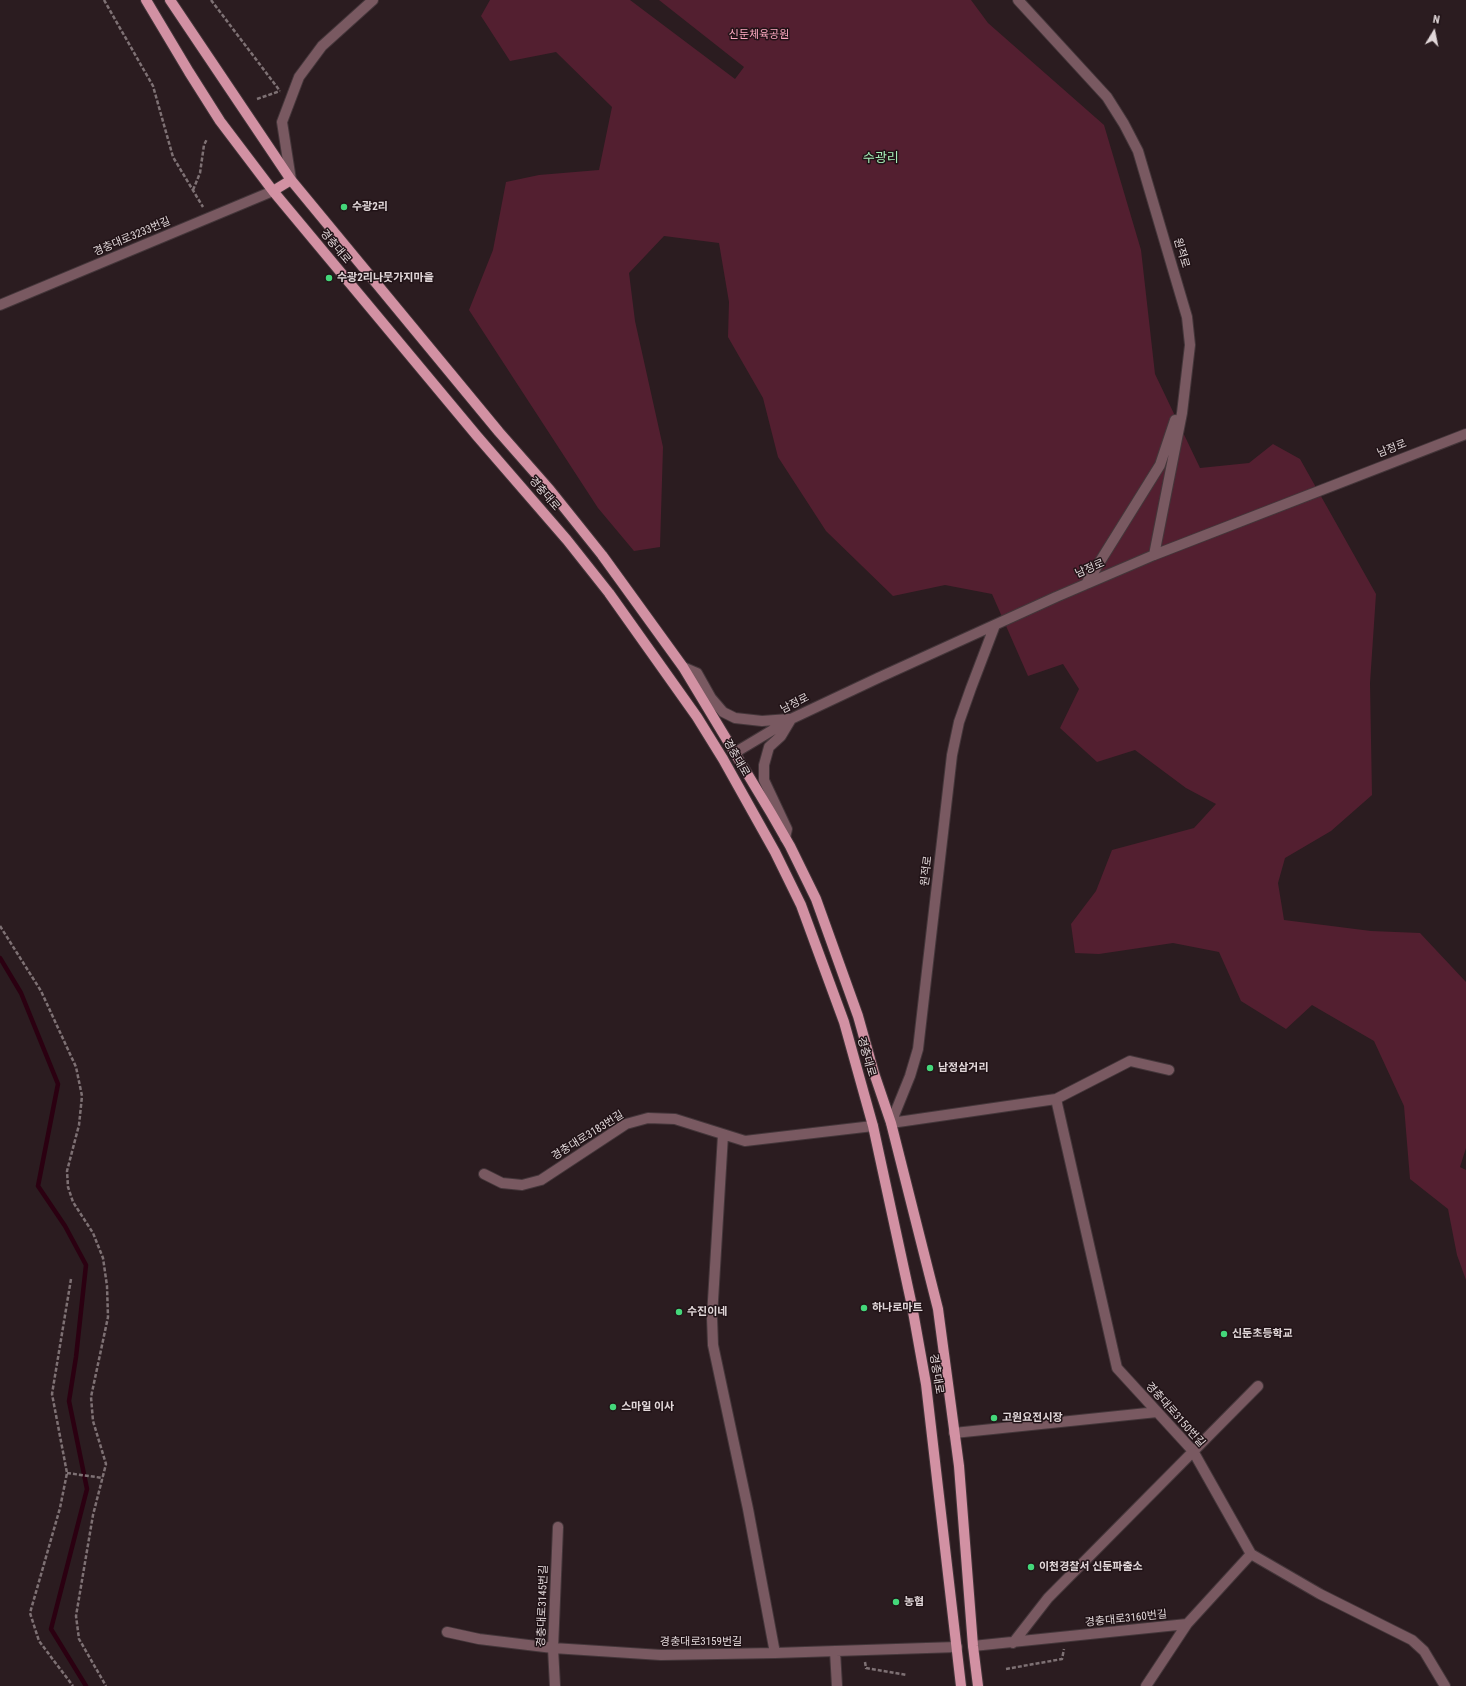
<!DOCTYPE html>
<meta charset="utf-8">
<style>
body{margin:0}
#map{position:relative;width:1466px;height:1686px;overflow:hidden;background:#2b1c20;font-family:"Roboto Condensed",sans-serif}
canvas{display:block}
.north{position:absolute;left:1414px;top:12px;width:40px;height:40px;-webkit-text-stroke:3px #211317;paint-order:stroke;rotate:10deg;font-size:11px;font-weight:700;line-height:16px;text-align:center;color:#e1d7d9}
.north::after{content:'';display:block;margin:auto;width:14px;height:18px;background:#e1d7d9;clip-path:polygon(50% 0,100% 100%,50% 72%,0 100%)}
</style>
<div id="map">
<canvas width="1466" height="1686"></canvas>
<div class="north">N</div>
</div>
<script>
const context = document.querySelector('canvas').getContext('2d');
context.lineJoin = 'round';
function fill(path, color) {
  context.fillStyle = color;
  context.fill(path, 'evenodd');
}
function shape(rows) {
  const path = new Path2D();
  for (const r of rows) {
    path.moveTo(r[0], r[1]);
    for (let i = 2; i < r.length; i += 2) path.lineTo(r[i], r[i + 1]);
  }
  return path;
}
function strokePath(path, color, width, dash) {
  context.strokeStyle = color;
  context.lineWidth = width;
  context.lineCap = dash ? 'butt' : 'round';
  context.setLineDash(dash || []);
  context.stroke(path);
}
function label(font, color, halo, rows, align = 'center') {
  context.font = font + ' "Roboto Condensed","Noto Sans KR",sans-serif';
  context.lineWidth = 3;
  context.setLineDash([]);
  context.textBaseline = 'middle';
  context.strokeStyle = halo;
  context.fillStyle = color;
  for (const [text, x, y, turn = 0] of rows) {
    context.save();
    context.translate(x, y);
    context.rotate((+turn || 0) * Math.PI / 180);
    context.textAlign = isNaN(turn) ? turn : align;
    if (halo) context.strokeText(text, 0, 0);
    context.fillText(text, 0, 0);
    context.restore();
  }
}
fill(shape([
 [490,0,630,0,735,79,744,67,659,0,971,0,988,23,1104,125,1141,250,1155,374,1200,468,1249,463,1273,444,1300,459,1376,594,1370,683,1372,795,1331,831,1285,858,1278,883,1284,920,1371,931,1420,933,1466,982,1466,1148,1460,1167,1466,1170,1466,1280,1457,1255,1448,1209,1410,1179,1404,1106,1374,1041,1312,1005,1286,1029,1241,1001,1219,952,1173,943,1099,954,1075,953,1071,924,1096,891,1112,850,1194,828,1216,804,1186,788,1135,750,1097,762,1060,728,1079,689,1063,664,1028,676,992,594,945,585,893,596,826,531,778,457,763,398,728,337,729,302,719,243,664,236,629,273,635,321,663,447,660,547,634,551,598,508,469,310,493,250,506,182,539,175,599,170,612,107,556,52,510,61,481,16]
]), '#531f30');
strokePath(shape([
 [0,958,21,993,58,1084,38,1186,65,1226,86,1265,76,1357,69,1401,87,1489,51,1629,86,1686]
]), '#2b0011', 4.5);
const minor = shape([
 [1018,0,1107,97,1124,124,1138,151,1187,317,1190,345,1182,413,1154,555],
 [291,180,282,122,299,77,322,46,373,0],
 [0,305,273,191],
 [1086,584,1160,465,1175,420],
 [683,667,697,673,711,698,723,712,735,718,762,721,789,719],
 [736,752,791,719,878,678,1056,597,1154,555,1466,434],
 [785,838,787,829,764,780,764,765,769,747,781,736,790,721],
 [1056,1099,1117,1368,1193,1451,1251,1554,1320,1594,1412,1640,1424,1651,1445,1686],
 [891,1123,910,1076,918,1049,952,755,959,722,971,688,995,625],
 [891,1123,1056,1099,1130,1061,1169,1070],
 [723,1135,712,1317,713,1345,748,1509,775,1653],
 [484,1174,502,1183,522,1185,541,1180,626,1124,648,1118,675,1119,745,1141,873,1126],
 [954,1433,1157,1412],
 [447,1632,479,1639,553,1648,661,1655,775,1653,957,1647],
 [1013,1643,1048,1598,1258,1386],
 [973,1646,1187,1624,1251,1554],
 [835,1651,837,1686],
 [555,1686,553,1648,558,1527],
 [1146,1686,1187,1624]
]);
const major = shape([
 [146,0,189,72,220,121,273,191,477,436,567,540,609,593,697,717,723,759,775,852,801,905,844,1022,873,1126,912,1306,926,1384,961,1686],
 [170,0,291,180,499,432,550,490,602,555,683,667,771,813,790,846,816,899,858,1016,874,1073,891,1123,938,1309,959,1466,973,1646,978,1686],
 [273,191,291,180]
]);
strokePath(minor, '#44363a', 12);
strokePath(major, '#44363a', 12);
strokePath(shape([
 [104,0,153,86,173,157,203,207],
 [211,0,280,91],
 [257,99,280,91],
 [193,190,200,173,204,145,207,139],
 [0,926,41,991,76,1067,82,1096,79,1125,67,1171,68,1187,73,1202,93,1233,103,1258,107,1286,108,1317,91,1397,93,1421,106,1464,93,1515,76,1616,79,1639,106,1686],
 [71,1279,52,1394,67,1473,60,1508,30,1613,39,1641,73,1686],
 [67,1473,103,1478],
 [865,1662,866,1668,907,1675],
 [1006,1669,1062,1659,1064,1649]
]), '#7e7174', 2.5, [4, 2]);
strokePath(minor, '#795961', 10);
strokePath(major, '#d291a3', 10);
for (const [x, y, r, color] of [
 [344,207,4,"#44d77a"],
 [329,278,4,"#44d77a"],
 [930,1068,4,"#44d77a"],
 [864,1308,4,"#44d77a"],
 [679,1312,4,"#44d77a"],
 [1224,1334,4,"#44d77a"],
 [613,1407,4,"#44d77a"],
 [994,1418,4,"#44d77a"],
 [1031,1567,4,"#44d77a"],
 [896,1602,4,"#44d77a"]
]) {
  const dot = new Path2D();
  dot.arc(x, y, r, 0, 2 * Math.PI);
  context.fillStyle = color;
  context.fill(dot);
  strokePath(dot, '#211317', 1.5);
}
label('11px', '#fba8bf', '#211317', [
 ["신둔체육공원",759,35]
]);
label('bold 11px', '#e1d7d9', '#211317', [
 ["수광2리",352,207],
 ["수광2리나뭇가지마을",337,278],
 ["남정삼거리",938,1068],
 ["하나로마트",872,1308],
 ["수진이네",687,1312],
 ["신둔초등학교",1232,1334],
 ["스마일 이사",621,1407],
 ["고원요전시장",1002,1418],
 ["이천경찰서 신둔파출소",1039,1567],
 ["농협",904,1602]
], 'left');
label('11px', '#e1d7d9', '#211317', [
 ["경충대로3233번길",132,237,-23],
 ["경충대로",335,247,50],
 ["원적로",1181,253,73],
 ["남정로",1392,449,-21],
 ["경충대로",544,494,49],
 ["남정로",1090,569,-23],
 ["남정로",795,704,-27],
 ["경충대로",736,758,60],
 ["원적로",927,871,-83],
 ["경충대로",866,1057,74],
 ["경충대로3183번길",588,1136,-32],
 ["경충대로",936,1374,81],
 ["경충대로3150번길",1175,1415,48],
 ["경충대로3145번길",543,1606,-88],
 ["경충대로3160번길",1126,1619,-6],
 ["경충대로3159번길",701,1642]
]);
label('13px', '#a6ecb7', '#211317', [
 ["수광리",881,159]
]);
</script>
